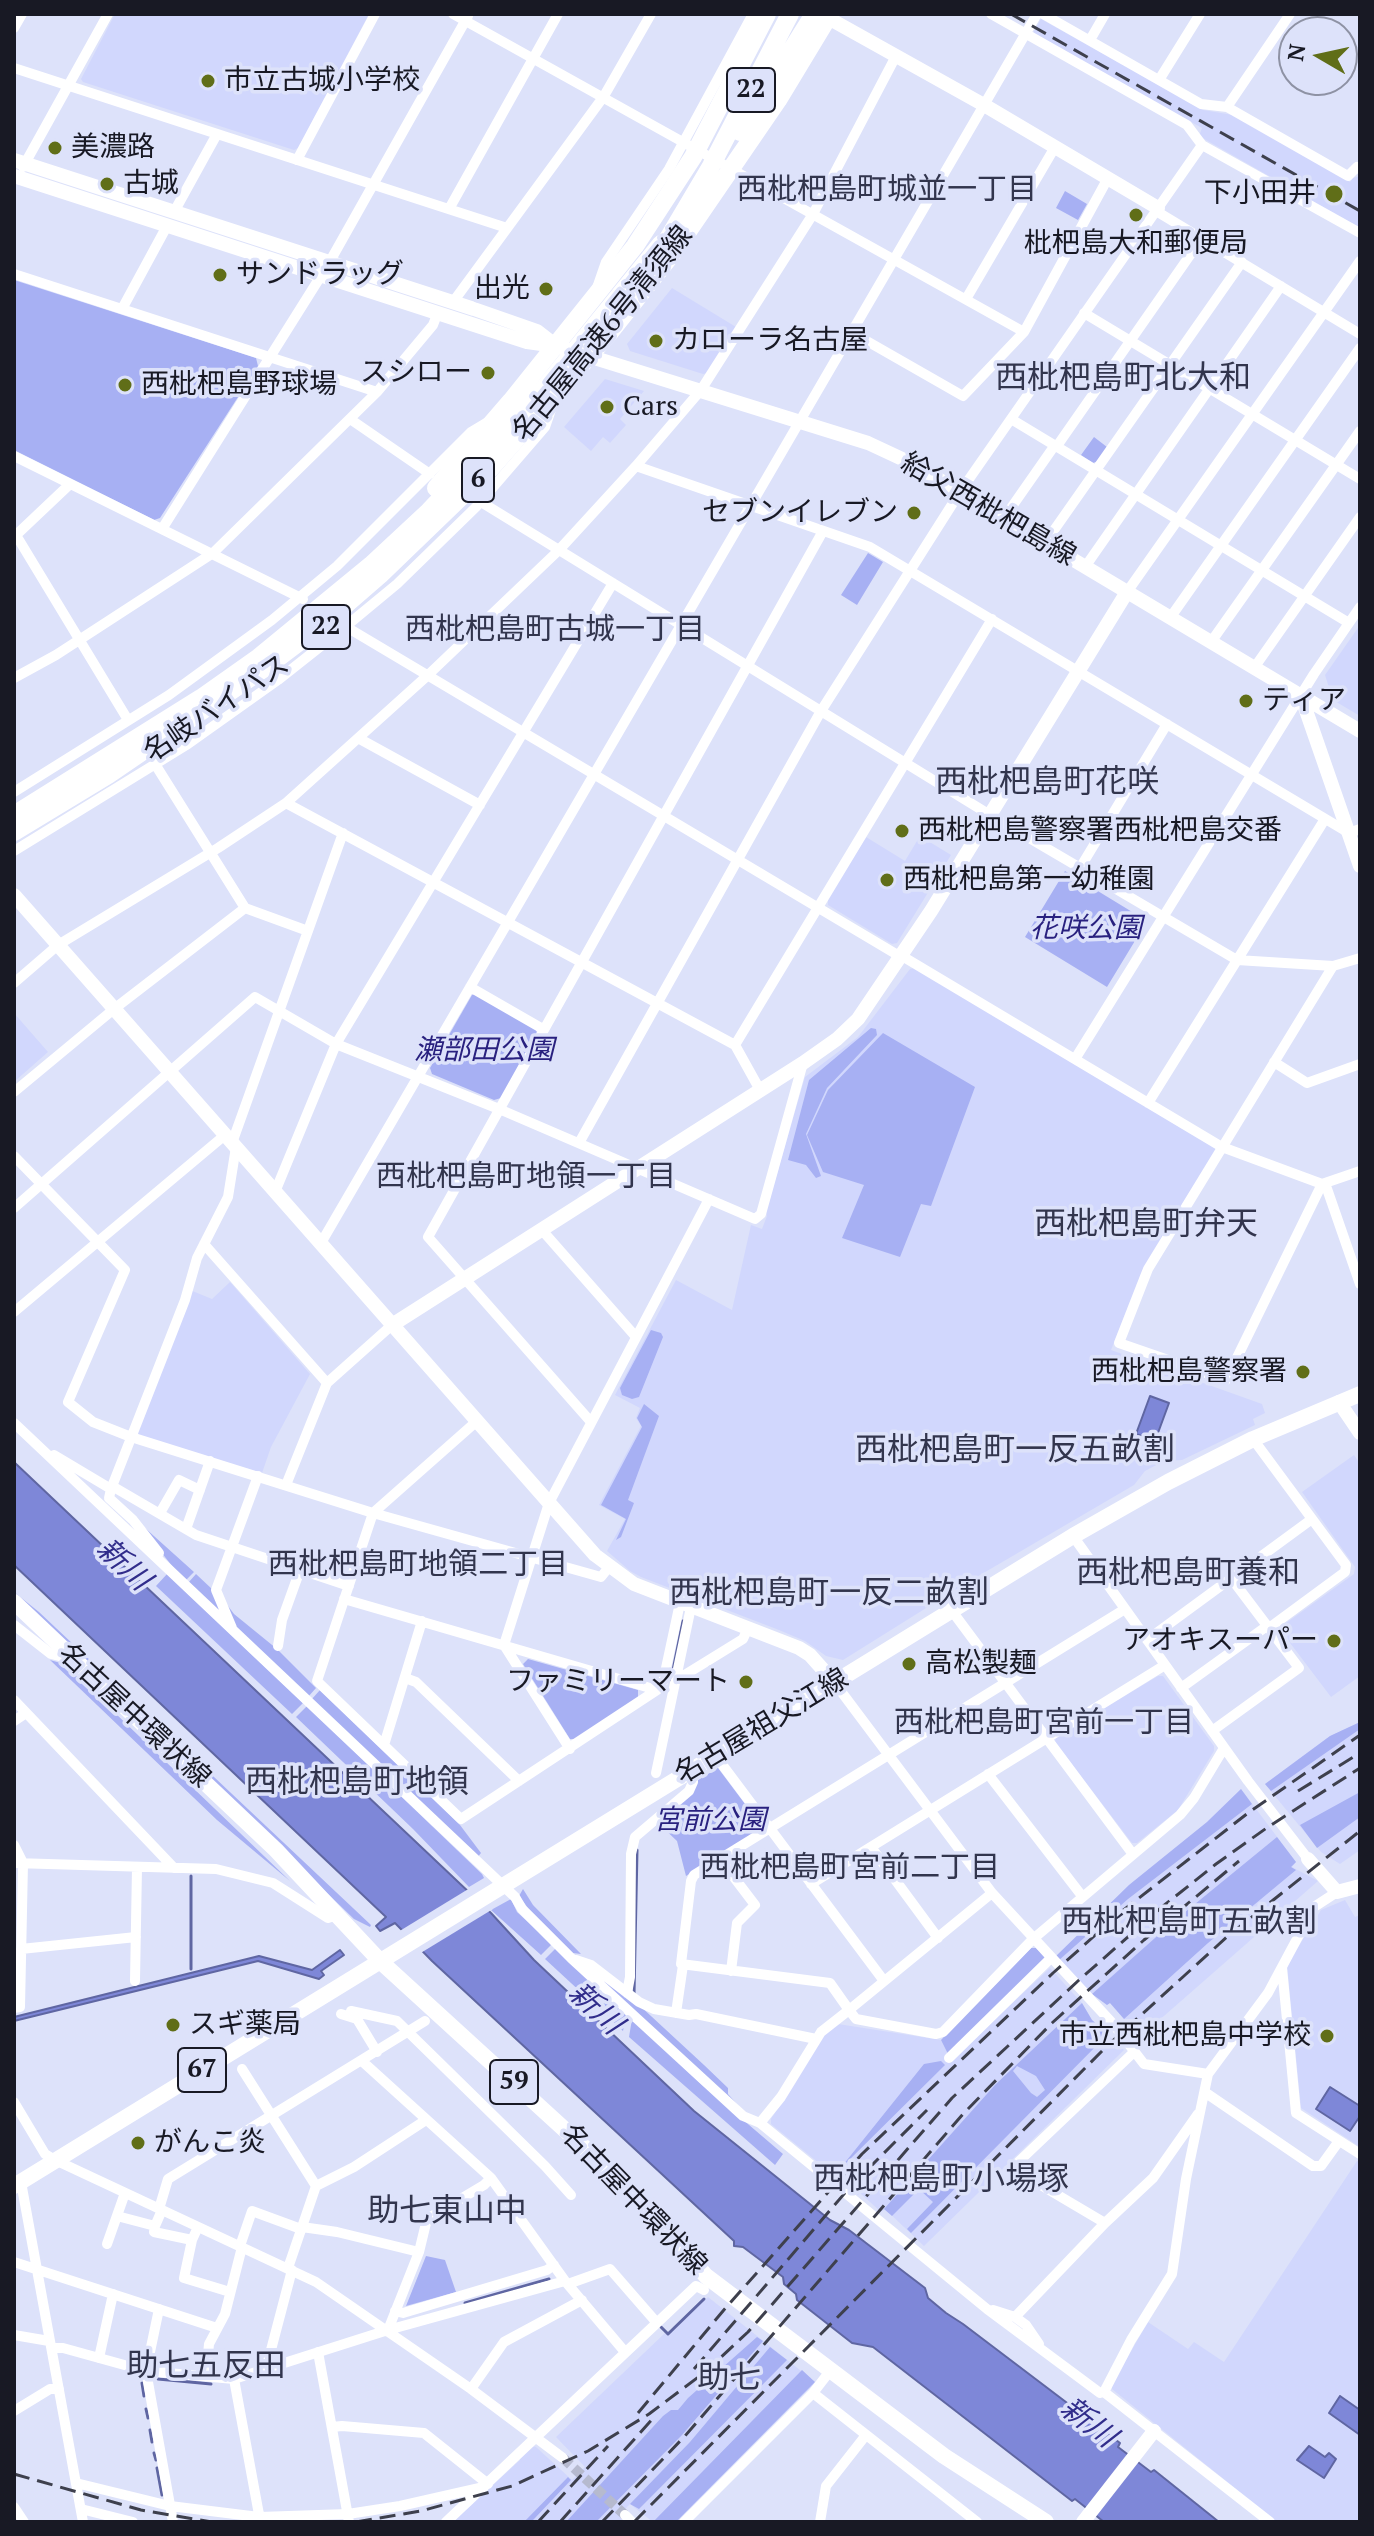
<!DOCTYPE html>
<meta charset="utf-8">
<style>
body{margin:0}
#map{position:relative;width:1374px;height:2536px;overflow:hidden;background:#dde2fa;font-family:"PT Serif",serif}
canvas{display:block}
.frame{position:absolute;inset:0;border:16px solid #181924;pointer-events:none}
.north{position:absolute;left:1278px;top:16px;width:80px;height:80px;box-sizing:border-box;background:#dde2fa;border:2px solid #8e92a4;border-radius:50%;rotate:279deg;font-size:22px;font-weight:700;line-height:32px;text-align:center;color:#181924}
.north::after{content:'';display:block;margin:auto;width:28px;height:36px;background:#606e18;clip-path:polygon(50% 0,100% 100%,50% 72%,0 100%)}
</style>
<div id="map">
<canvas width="1374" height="2536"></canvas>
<div class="frame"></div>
<div class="north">N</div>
</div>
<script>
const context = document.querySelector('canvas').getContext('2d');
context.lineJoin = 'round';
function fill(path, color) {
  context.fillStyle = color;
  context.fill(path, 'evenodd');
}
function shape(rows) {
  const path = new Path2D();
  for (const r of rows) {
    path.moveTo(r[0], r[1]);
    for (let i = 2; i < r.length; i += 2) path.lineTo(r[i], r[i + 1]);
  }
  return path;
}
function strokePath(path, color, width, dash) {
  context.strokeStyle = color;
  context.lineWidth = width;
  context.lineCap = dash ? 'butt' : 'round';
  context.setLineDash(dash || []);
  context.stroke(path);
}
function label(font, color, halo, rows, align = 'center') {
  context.font = font + ' "PT Serif","Noto Sans JP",serif';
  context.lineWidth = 7;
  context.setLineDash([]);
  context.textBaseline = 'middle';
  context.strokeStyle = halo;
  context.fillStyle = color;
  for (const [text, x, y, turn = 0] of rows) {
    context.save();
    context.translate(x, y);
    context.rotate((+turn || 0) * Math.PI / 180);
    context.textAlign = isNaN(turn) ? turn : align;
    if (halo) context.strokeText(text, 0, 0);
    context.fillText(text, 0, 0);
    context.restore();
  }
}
fill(shape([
 [115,14,369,14,298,148,294,150,83,82,81,79],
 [1041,19,1203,110,1233,115,1350,182,1353,178,1360,176,1360,228,1199,136,1202,128,1033,33],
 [672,288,736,327,708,373,703,374,630,351,627,344],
 [605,379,644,391,620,419,626,425,610,443,603,437,591,451,564,427],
 [1360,625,1360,716,1333,700,1325,675],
 [920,836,951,855,897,943,892,944,828,905,828,898,866,837,905,861],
 [914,968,1216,1149,1141,1273,1111,1350,1262,1404,1265,1413,1253,1419,1255,1425,1182,1460,1164,1461,1145,1471,1134,1485,963,1585,843,1660,826,1656,805,1641,779,1630,641,1577,630,1571,607,1551,625,1519,599,1505,641,1426,636,1418,640,1408,615,1395,676,1280,732,1310,751,1225,762,1229,767,1216,766,1212,805,1077,858,1037,910,969],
 [14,1013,48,1052,14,1082],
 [230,1282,310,1374,271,1447,262,1473,139,1437,137,1428,190,1290,212,1299],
 [1354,1455,1360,1464,1360,1676,1331,1697,1281,1631,1282,1626,1354,1574,1355,1567,1302,1492],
 [1158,1676,1163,1676,1214,1746,1214,1751,1178,1810,1137,1843,1132,1843,1055,1742,1056,1737],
 [1360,1722,1360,1850,1340,1864,1321,1852,1265,1784,1330,1736],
 [1241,1789,1296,1862,1292,1867,1318,1881,1140,2037,1110,2003,1107,2005,1092,1994,1058,1961,1129,1885,1207,1822],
 [1345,1900,1355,1917,1360,1915,1360,2147,1301,2108,1287,1965,1321,1910],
 [1050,1968,1082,2003,1092,2020,1124,2050,924,2246,885,2209,881,2212,860,2193,858,2195,771,2124,771,2119,824,2035,838,2024,941,2040,948,2054,979,2034],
 [1357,2161,1360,2162,1360,2522,1277,2522,1112,2389,1112,2384,1148,2322,1188,2349,1194,2342,1224,2362],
 [708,2297,815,2382,676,2522,653,2522,630,2504,619,2515,623,2522,453,2522,520,2460,518,2458,531,2446,536,2447,572,2480,585,2467,556,2437,665,2333,668,2335]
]), '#d1d7fd');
fill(shape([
 [1065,191,1087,204,1078,220,1056,208],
 [14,280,256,358,258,366,160,518,154,520,14,450],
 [1094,437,1107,447,1098,461,1093,463,1081,455],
 [868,553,883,562,857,605,841,595],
 [1065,871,1147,921,1107,987,1025,937],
 [475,994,535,1027,537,1033,501,1098,494,1100,432,1074,430,1068,472,995],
 [871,1028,876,1029,877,1035,827,1088,806,1134,821,1176,816,1178,806,1165,788,1160,809,1080],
 [883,1033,975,1087,931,1206,921,1204,900,1257,842,1238,864,1185,823,1172,807,1135,828,1090],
 [651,1330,661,1333,663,1337,639,1397,632,1399,622,1395,620,1388],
 [644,1404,659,1416,628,1500,634,1503,621,1537,616,1540,626,1519,601,1505,642,1427,637,1418],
 [135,1519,194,1572,185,1581,180,1576],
 [167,1574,303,1703,292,1714,156,1586],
 [196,1574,213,1590,226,1619,188,1583],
 [14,1592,39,1612,371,1925,370,1927,354,1919],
 [219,1594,234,1614,277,1649,316,1688,308,1697,236,1627],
 [528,1659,638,1690,638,1698,575,1739,570,1739,523,1664],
 [50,1660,64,1664,290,1881,217,1820],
 [320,1690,460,1825,481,1853,477,1858,311,1700],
 [307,1706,482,1874,484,1878,469,1887,413,1829,296,1717],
 [1360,1722,1360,1729,1271,1791,1265,1784,1330,1736],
 [718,1768,760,1824,759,1831,686,1876,677,1841,658,1823,692,1792,698,1780],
 [1241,1789,1252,1804,1128,1899,1058,1961,1055,1957,1129,1885,1207,1822],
 [1360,1792,1360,1817,1317,1848,1300,1825],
 [1277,1837,1296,1862,1291,1867,1296,1870,1208,1943,1124,2019,1110,2003,1107,2005,1092,1994,1173,1922],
 [523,1889,533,1905,581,1954,573,1953,528,1908,519,1896],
 [511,1899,517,1912,552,1944,541,1955,491,1910],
 [556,1948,626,2014,623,2031,545,1959],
 [1031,1948,1036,1948,1045,1958,948,2054,941,2040],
 [593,1970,638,2004,704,2065,728,2088,728,2094,744,2112,592,1973],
 [1082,2003,1092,2020,1108,2034,911,2233,907,2229,933,2202,919,2189,892,2216,884,2209,995,2085],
 [1017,2066,1036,2076,1045,2090,1037,2097,1031,2093,1013,2071],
 [632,2019,700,2083,783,2154,775,2165,629,2037],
 [941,2061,945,2065,839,2170,924,2064],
 [426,2256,445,2260,456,2292,406,2306],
 [757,2337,763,2341,682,2435,596,2522,566,2522,663,2416,671,2410,678,2410,688,2398],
 [770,2347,787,2360,639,2509,630,2504,690,2442],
 [802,2370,815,2382,676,2522,653,2522],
 [568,2477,571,2480,535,2518,531,2522,524,2522]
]), '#a7b0f3');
const water = shape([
 [1150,1396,1169,1403,1155,1441,1136,1434,1150,1396],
 [14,1462,491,1913,534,1960,694,2111,830,2220,849,2230,925,2288,928,2298,946,2313,963,2324,1120,2443,1118,2447,1151,2472,1154,2470,1219,2522,1104,2522,1075,2499,1072,2501,873,2347,852,2343,797,2300,796,2294,784,2284,783,2277,743,2247,734,2246,734,2241,432,1961,395,1923,380,1931,376,1926,386,1917,14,1565,14,1462],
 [340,1950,344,1955,321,1971,324,1975,319,1979,258,1961,14,2021,14,2017,259,1956,312,1970,340,1950],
 [1330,2087,1360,2106,1360,2116,1350,2131,1316,2109,1330,2087],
 [1340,2396,1360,2410,1360,2435,1329,2413,1340,2396],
 [1309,2446,1325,2457,1329,2453,1336,2459,1324,2478,1297,2460,1309,2446]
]);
fill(water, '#7e87d8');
strokePath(water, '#5f66a2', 2);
fill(shape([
 [470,1888,493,1909,419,1954,398,1932]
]), '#dde2fa');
strokePath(shape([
 [671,1680,683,1621],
 [191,1876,191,1969],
 [634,1994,637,1850],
 [465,2303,549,2279],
 [661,2327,668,2334,704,2299],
 [158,2379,211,2384],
 [142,2383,144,2396],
 [146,2409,148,2418],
 [150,2430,152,2442],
 [154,2453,156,2460],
 [157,2468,162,2495]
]), '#5f66a2', 3);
strokePath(shape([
 [563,2458,625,2515]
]), '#b6bacf', 10, [10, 5]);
strokePath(shape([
 [453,14,1024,332,1108,178],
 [991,14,1187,125,1202,145,1360,233],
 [1043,14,1201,104,1227,107,1348,176,1357,167,1360,169],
 [14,28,22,14],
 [1090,40,1105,14],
 [14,68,507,228],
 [1159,80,1200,14],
 [1227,107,1290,14],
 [297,160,375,14],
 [23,167,108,14],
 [449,209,558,14],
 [1156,211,1360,334],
 [174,212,217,134],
 [14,274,377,392],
 [597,288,606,262,669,169,753,14],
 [966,299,1055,147],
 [453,302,604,96,651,14],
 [122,309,167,226],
 [1084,313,1360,479],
 [851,332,963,396,1024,332],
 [350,419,430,474],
 [1011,419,1349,623],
 [1057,446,1202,238],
 [14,456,303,599],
 [636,466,870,547,1349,833,1360,829],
 [481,502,990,815,1237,960,1333,966,1360,958],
 [1004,518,1055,445],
 [162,529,329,263,468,16],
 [16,535,128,720],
 [14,537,70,484],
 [1045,543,1242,262],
 [1085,567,1281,286],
 [1127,592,1360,261],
 [1170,618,1360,348],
 [343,625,901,957],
 [1211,642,1360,431],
 [1254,668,1360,517],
 [14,678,56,655,213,553,377,392,433,325,438,312],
 [358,738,480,805],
 [155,764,245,908,308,931],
 [14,792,169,695,272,620,337,566,471,432,486,423],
 [286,803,735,1045,760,1090],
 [14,851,188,744,278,680,345,627,397,584,476,507,545,427,554,401],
 [1080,868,1167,724],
 [902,956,1222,1147,1322,1184,1360,1171],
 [14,983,58,945,218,848,286,803,427,676,559,550,636,466,701,390,813,214,896,56],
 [470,987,543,1029],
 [735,1045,992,619],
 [1075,1059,1314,674,1360,607],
 [1274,1062,1307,1083,1360,1064],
 [14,1092,114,1009,245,908],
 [1148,1103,1325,819],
 [232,1143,343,833],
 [579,1143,821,711,960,492,1202,145],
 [14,1156,125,1270,68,1402,93,1422,131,1437,373,1513,601,1577,609,1567],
 [1325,1183,1360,1284],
 [1322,1184,1226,1380,1119,1343,1148,1269,1333,966],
 [275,1192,336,1044,613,583],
 [14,1208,255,997,336,1044,499,1109,755,1219,761,1214,803,1063],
 [541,1229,636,1337],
 [321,1243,1037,14],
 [204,1244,327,1383],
 [14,1312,225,1135],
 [477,1421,373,1513,317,1681,461,1819,657,1690,663,1682,680,1603],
 [591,1422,428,1237,823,531],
 [14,1423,515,1897,522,1909,571,1958,743,2116,760,2123,987,2309,1100,2393,1104,2392,1270,2522],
 [1253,1439,1346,1565,1345,1572,1269,1628],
 [54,1455,111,1489],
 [286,1485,327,1383,392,1325],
 [112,1486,196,1535,349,1586],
 [160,1513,179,1480,200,1490],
 [186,1529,210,1461],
 [1073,1536,1248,1781,1308,1859],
 [159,1553,133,1520,109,1498,111,1489,185,1300,197,1258,228,1197,236,1147],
 [344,1599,657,1690],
 [952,1611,1132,1853],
 [14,1625,51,1654,71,1659],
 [232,1628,216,1590,258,1476],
 [1147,1640,1312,1519],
 [278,1646,282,1620,300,1570],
 [677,1675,683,1676,743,1639,748,1628],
 [405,1678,416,1682,519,1781],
 [834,1682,992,1893,1114,2025,1144,2064,1208,2074],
 [1181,1688,1267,1626],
 [14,1700,174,1868],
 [14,1721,26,1713],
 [1212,1731,1299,1668,1231,1578],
 [384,1745,422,1621],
 [570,1749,504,1645,549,1503,709,1199],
 [715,1755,884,1981],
 [656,1773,691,1607],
 [988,1774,1082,1896],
 [14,1845,23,1863,20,2007,14,2008],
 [871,1847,938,1938],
 [720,1859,755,1905,737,1923,731,1971],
 [14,1863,216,1869,273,1883,328,1918,337,1915],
 [811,1884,1165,1665],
 [992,1893,849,2010,830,1983,681,1964,691,1881,694,1875,1125,1609],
 [21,1949,136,1937],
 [576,1960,591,1965,639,2002,654,2009,689,2015,696,2014,816,2039],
 [1282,1968,1296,2113,1360,2154],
 [135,1981,137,1867],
 [627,1993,630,1977,631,1854,635,1837,689,1791,693,1782,693,1768],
 [351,2011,397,2021,545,2166,571,2195],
 [676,2013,683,1965],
 [341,2014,357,2019,377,2052],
 [949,2058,1051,1958],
 [242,2069,316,2186],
 [1206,2093,1313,2166,1321,2166,1339,2141],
 [14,2102,45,2154,55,2160,316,2282,471,2389,563,2458],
 [760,2123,781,2097,821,2032,849,2010,856,2019,936,2034,943,2032,1033,1939,1180,1815,1194,1798,1224,1748],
 [21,2182,83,2522],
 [159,2209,168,2179,425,2021],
 [117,2216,155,2226,162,2210],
 [1105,2223,1012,2168,1134,2052],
 [155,2226,154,2232,192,2240],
 [198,2227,192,2240,184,2278,230,2292],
 [302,2227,337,2232,419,2252,388,2330],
 [107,2244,125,2193],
 [240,2246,252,2211,301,2229],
 [419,2252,427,2219,484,2185,491,2178],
 [14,2262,217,2328],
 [288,2268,316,2186,354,2167,426,2120],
 [565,2281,625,2352],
 [568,2284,610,2269,657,2323],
 [159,2309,146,2371,173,2522],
 [993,2310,1015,2317,1026,2325,1039,2344],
 [395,2311,403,2313,547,2270,554,2265],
 [1015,2317,1105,2223,1153,2178,1198,2114],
 [14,2335,49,2341],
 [53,2348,63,2348,146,2371,234,2379,388,2330,565,2281,491,2178,363,2062],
 [318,2352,349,2522],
 [99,2358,113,2294],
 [266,2369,292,2270],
 [206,2376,209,2344,225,2314,242,2247],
 [234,2379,260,2520],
 [471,2389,504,2342,582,2300],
 [1104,2392,1131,2340,1172,2274,1186,2179,1208,2074,1268,1993,1314,1907,1337,1892],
 [813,2393,977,2522],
 [14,2411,50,2389,59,2389],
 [332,2427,342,2426,424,2433,488,2484],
 [76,2483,170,2506,259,2517,348,2514,400,2506,484,2487],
 [14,2507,24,2522],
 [81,2509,133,2522],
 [625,2515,632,2522],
 [446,2522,696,2286,704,2290],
 [684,2522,813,2393,830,2371],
 [820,2522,826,2486,866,2435]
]), '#fff', 10);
strokePath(shape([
 [821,14,984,105,1158,208],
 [14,160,474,309,537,331,555,345],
 [14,176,527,342,556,346,868,443,913,464,1360,731],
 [1301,696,1360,866],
 [14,895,595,1555,634,1584,799,1648,810,1655,834,1682],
 [392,1325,803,1063,837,1039,858,1019,931,911,1127,592],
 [1339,1402,1360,1433],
 [1308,1859,1337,1892,1360,1886],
 [1083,2522,1154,2431]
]), '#fff', 14);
strokePath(shape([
 [14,1602,276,1850,380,1961,633,2192,706,2276,944,2456,1046,2522],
 [14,2186,1073,1536,1168,1482,1253,1439,1360,1394]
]), '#fff', 16);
strokePath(shape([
 [740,132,814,14],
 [657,257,711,166,790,14],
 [436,488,511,401,635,246,693,157,767,14],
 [14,815,201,698,259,657,371,565,429,511,538,396,661,244],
 [14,832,108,775,266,667,327,621,380,575,491,468,611,331,676,249,778,100,830,14]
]), '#fff', 18);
strokePath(shape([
 [1011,14,1360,211],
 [1298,1791,1360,1753],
 [694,2369,850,2187,927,2110],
 [638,2413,723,2311,862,2154,1053,1973,1121,1912,1248,1813,1360,1735],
 [14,2474,141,2510,212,2522],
 [356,2522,421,2511,512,2486,588,2451,649,2414,705,2372,748,2332,952,2098,1079,1980,1162,1907,1216,1864,1268,1827,1360,1768],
 [538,2522,608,2446],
 [560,2522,656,2415],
 [602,2522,685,2436,963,2114,1052,2023,1144,1940,1239,1861],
 [634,2522,1108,2045,1228,1936,1360,1831]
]), '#3e404d', 3, [16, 8]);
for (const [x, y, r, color] of [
 [208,81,8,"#606e18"],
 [55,148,8,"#606e18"],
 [107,184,8,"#606e18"],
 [1334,194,10,"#606e18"],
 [1136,215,8,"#606e18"],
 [220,275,8,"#606e18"],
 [546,289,8,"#606e18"],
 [656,341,8,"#606e18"],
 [488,373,8,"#606e18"],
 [125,385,8,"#606e18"],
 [607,407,8,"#606e18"],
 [914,513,8,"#606e18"],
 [1246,701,8,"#606e18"],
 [902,831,8,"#606e18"],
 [887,880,8,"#606e18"],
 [1303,1372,8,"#606e18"],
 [1334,1641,8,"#606e18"],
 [909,1664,8,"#606e18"],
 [746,1682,8,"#606e18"],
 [173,2025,8,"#606e18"],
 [1327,2036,8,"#606e18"],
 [138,2143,8,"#606e18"]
]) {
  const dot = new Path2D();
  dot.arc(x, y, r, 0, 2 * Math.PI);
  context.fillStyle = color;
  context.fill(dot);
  strokePath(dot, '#dde2fa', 3);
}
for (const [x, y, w] of [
 [751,90,48],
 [478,480,32],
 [326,627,48],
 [202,2070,48],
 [514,2082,48]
]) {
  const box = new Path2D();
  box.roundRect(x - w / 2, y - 22, w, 44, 6);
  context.fillStyle = '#dde2fa';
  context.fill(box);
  strokePath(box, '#181924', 2);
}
label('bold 26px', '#181924', null, [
 ["22",751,90],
 ["6",478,480],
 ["22",326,627],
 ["67",202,2070],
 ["59",514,2082]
]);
label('28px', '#181924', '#dde2fa', [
 ["市立古城小学校",224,81],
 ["美濃路",71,148],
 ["古城",123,184],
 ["下小田井",1316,194,"right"],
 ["枇杷島大和郵便局",1136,244,"center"],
 ["サンドラッグ",236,275],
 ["出光",530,289,"right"],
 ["カローラ名古屋",672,341],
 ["スシロー",472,373,"right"],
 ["西枇杷島野球場",141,385],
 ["Cars",623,407],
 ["セブンイレブン",898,513,"right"],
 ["ティア",1262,701],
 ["西枇杷島警察署西枇杷島交番",918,831],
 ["西枇杷島第一幼稚園",903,880],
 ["西枇杷島警察署",1287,1372,"right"],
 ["アオキスーパー",1318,1641,"right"],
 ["高松製麺",925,1664],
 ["ファミリーマート",730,1682,"right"],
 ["スギ薬局",189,2025],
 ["市立西枇杷島中学校",1311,2036,"right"],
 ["がんこ炎",154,2143]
], 'left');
label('28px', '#181924', '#dde2fa', [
 ["名古屋高速6号清須線",603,334,-51],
 ["給父西枇杷島線",988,510,30],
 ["名岐バイパス",217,709,-34],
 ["名古屋中環状線",134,1716,43],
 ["名古屋祖父江線",762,1727,-31],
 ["名古屋中環状線",633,2200,46]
]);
label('italic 28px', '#29217f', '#dde2fa', [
 ["花咲公園",1086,929],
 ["瀬部田公園",484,1051],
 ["宮前公園",710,1821]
]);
label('30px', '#32354d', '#dde2fa', [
 ["西枇杷島町城並一丁目",887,190],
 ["西枇杷島町古城一丁目",555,630],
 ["西枇杷島町地領一丁目",526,1177],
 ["西枇杷島町地領二丁目",418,1565],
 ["西枇杷島町宮前一丁目",1044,1723],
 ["西枇杷島町宮前二丁目",850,1868]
]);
label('italic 30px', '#312d8b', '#dde2fa', [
 ["新川",123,1565,43],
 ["新川",595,2009,43],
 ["新川",1088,2423,38]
]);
label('32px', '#32354d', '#dde2fa', [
 ["西枇杷島町北大和",1123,379],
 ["西枇杷島町花咲",1047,783],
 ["西枇杷島町弁天",1146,1225],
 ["西枇杷島町一反五畝割",1015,1451],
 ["西枇杷島町養和",1188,1574],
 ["西枇杷島町一反二畝割",829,1594],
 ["西枇杷島町地領",357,1783],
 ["西枇杷島町五畝割",1189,1923],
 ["西枇杷島町小場塚",941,2180],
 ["助七東山中",447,2212],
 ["助七五反田",206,2367],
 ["助七",729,2379]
]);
</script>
